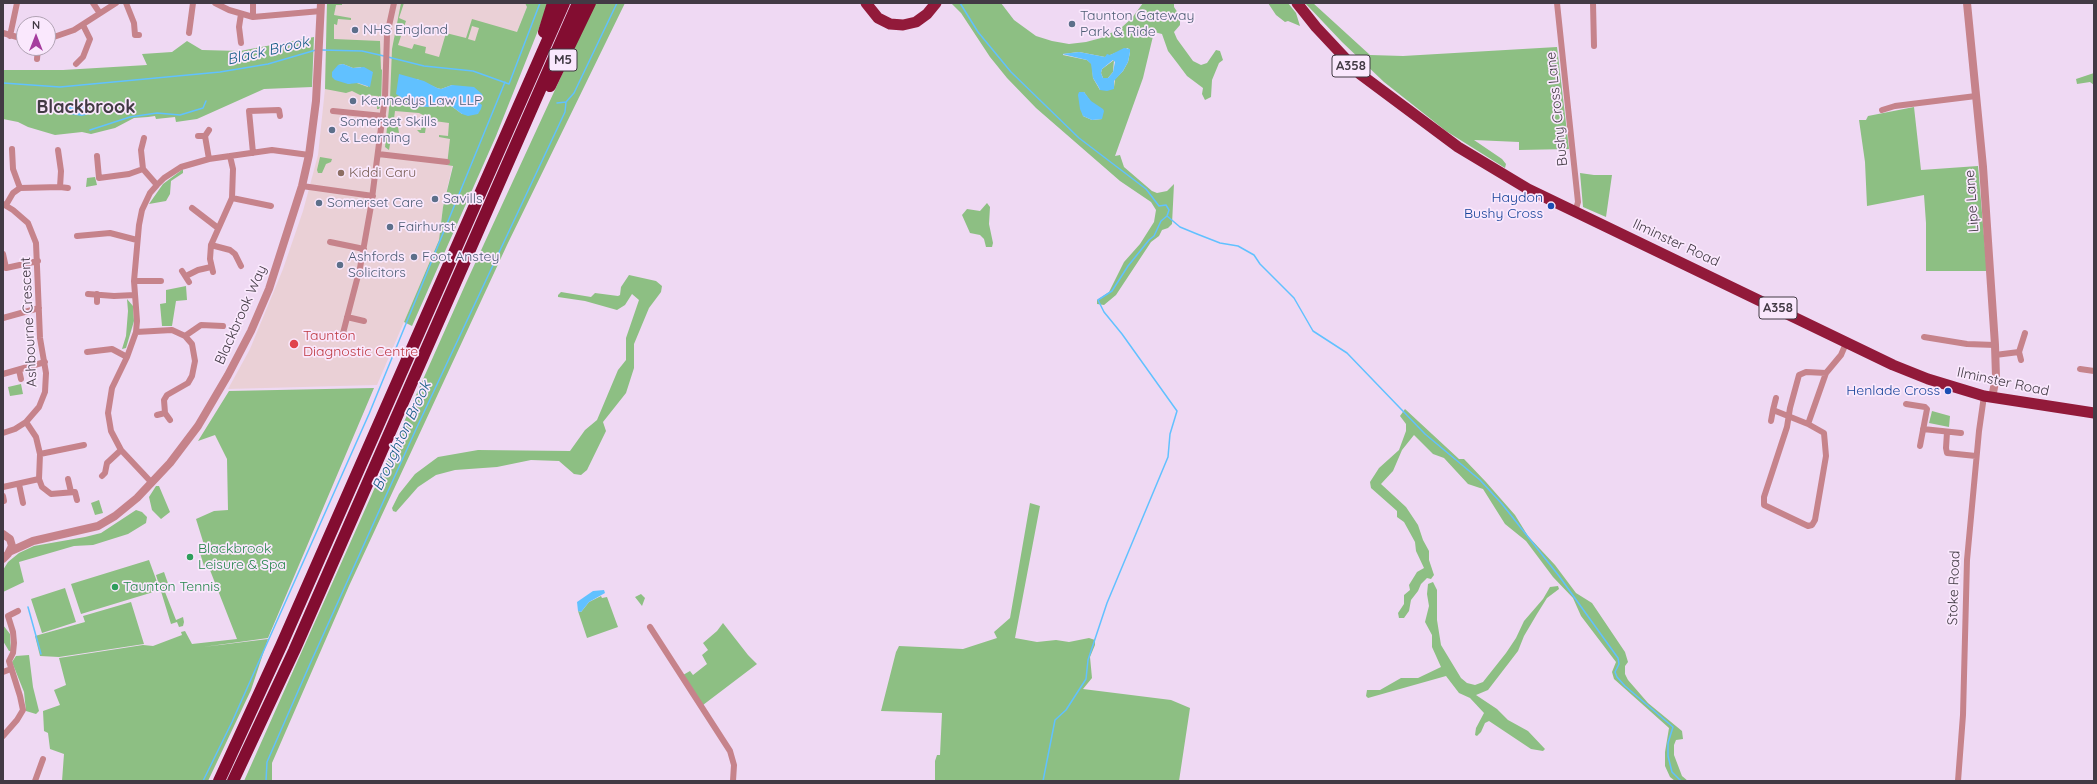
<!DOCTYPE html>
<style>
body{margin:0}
#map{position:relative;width:2097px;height:784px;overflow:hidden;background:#efd9f3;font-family:Quicksand,sans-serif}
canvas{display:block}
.frame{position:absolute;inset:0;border:4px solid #423a44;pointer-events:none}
.north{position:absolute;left:16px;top:16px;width:40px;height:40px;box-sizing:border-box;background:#fae8fd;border:1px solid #b0a2b3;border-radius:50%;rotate:0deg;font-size:11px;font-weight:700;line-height:16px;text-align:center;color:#423a44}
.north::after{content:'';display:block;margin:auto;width:14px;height:18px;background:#a53c9e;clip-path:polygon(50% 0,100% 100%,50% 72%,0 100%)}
</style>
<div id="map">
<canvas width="2097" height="784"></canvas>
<div class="frame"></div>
<div class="north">N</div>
</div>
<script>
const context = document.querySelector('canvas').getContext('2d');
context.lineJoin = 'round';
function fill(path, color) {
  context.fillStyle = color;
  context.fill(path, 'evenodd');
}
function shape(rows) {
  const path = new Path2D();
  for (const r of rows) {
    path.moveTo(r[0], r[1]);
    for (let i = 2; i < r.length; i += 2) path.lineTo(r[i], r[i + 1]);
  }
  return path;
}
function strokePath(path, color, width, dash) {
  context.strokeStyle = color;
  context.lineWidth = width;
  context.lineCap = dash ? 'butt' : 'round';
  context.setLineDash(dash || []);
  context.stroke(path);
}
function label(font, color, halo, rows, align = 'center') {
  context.font = font + ' Quicksand,sans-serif';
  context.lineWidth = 3.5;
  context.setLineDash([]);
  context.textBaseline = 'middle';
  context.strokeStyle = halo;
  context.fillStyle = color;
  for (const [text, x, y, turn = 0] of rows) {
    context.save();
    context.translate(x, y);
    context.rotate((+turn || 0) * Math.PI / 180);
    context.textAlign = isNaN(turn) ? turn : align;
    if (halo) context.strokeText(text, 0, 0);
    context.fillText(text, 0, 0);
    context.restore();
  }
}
fill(shape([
 [327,3,525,3,527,7,515,37,457,145,443,207,439,240,377,385,228,389,250,349,283,269,303,211,318,155,325,89]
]), '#ead0d6');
fill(shape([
 [327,3,342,3,342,5,336,5,334,15,351,18,351,20,338,19,337,25,334,24,334,39,380,41,381,69,382,70,381,105,379,109,377,109,378,96,360,95,352,91,346,93,325,89],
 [343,64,353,68,361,67,368,87,354,82,348,84,338,65],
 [401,3,404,3,399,18,406,21,398,45,412,49,414,44,426,47,425,53,439,57,446,33,466,38,472,19,517,32,527,7,525,3,549,3,496,136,412,326,404,322,439,240,443,207,453,166,447,165,450,139,439,137,439,135,448,136,449,123,427,120,425,133,420,133,417,130,421,130,423,115,419,113,395,111,393,127,398,127,399,133,392,132,389,150,385,147,390,99,392,49],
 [472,26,479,28,475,41,468,39],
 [417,79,437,88,441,89,452,85,479,99,478,102,462,114,446,102,437,103,428,107,415,106,403,98],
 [595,3,625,3,507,245,349,586,272,763,272,781,244,781,466,283],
 [951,3,1001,3,1014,20,1036,36,1052,41,1069,44,1086,42,1101,38,1121,28,1132,18,1143,3,1174,3,1174,7,1180,16,1180,25,1174,32,1177,39,1193,61,1201,65,1207,63,1216,50,1220,51,1223,60,1219,63,1212,80,1211,97,1205,100,1202,94,1203,88,1187,76,1178,64,1168,51,1162,34,1154,32,1143,78,1115,156,1120,155,1124,167,1152,191,1157,193,1167,191,1174,184,1172,224,1168,228,1162,230,1159,236,1151,242,1116,295,1104,305,1097,304,1097,300,1109,292,1124,262,1140,244,1154,222,1156,210,1151,202,1120,181,1036,108,1007,78,990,57,961,13],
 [1128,48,1130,52,1128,62,1123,71,1115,79,1114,87,1100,90,1093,78,1092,64,1087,60,1063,55,1063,54,1079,52,1105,57],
 [1080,92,1084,92,1102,119,1092,120,1083,116],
 [1268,3,1288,3,1296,13,1300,26,1288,21,1285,22,1276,15],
 [1305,3,1313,3,1370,55,1403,56,1557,47,1569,149,1519,150,1519,142,1474,140,1502,159,1506,164,1505,168,1446,131,1384,82,1342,42],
 [314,37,312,87,264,89,197,119,176,122,175,117,156,119,155,116,148,117,134,118,115,128,91,134,82,132,55,135,28,127,18,122,3,119,3,70,63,70,147,65,142,54,172,52,187,41,202,50,240,51],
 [1114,60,1113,72,1108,78,1103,78,1101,73,1102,69],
 [2094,73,2094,85,2090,82,2077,84,2076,79],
 [1914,107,1921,170,1978,166,1987,271,1926,271,1926,223,1924,195,1867,206,1865,162,1859,120,1866,120,1868,116],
 [320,157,332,159,331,162,326,164,322,173,318,173,317,170],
 [183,169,183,173,171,181,170,194,166,201,149,204,163,184],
 [1580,173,1594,175,1612,175,1606,217,1583,207],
 [95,177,97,185,86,187,87,178],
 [987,203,990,207,989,224,993,243,992,247,986,247,984,239,980,235,970,233,962,215,967,209,980,211],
 [629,275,656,281,662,286,661,292,649,308,634,344,634,368,626,393,603,422,606,431,587,470,581,475,574,474,559,461,531,460,497,467,455,470,436,475,418,487,396,512,393,511,392,508,399,494,415,474,438,457,478,450,570,451,585,430,597,420,618,370,626,360,626,338,639,300,632,294,625,305,617,310,585,301,558,297,558,295,561,292,591,297,595,293,618,296,620,295,621,287],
 [186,286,187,300,176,301,172,326,162,326,160,304,166,303,166,290],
 [127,299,133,306,134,321,126,348,122,349,126,336,128,311],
 [21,384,23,394,10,396,8,387],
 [374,388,268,638,203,647,268,639,251,690,208,781,62,781,64,754,50,749,48,733,44,731,43,711,60,705,54,690,66,685,59,658,143,645,153,646,182,635,181,632,185,631,192,644,237,639,208,565,204,566,200,553,206,551,196,519,214,511,228,510,227,459,215,435,198,441,229,391],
 [1405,409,1459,459,1464,459,1486,482,1515,515,1528,536,1555,565,1576,593,1592,603,1625,652,1628,662,1625,666,1625,674,1628,680,1648,703,1682,731,1683,739,1676,740,1674,745,1674,755,1682,776,1688,781,1675,781,1670,777,1665,766,1665,752,1669,728,1614,679,1612,672,1616,662,1581,616,1573,598,1553,577,1526,541,1505,524,1483,489,1468,484,1444,458,1433,454,1414,435,1402,450,1393,471,1381,484,1406,507,1418,525,1423,540,1429,551,1429,560,1434,575,1431,579,1427,578,1421,584,1418,591,1411,600,1409,611,1404,618,1399,618,1398,613,1404,604,1404,595,1410,590,1409,585,1417,572,1424,568,1416,551,1415,542,1404,522,1397,517,1397,511,1371,488,1370,482,1379,468,1399,450,1406,431,1406,424,1400,416],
 [1932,411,1950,416,1949,427,1929,423],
 [156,486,159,486,170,512,161,519,152,510,149,497],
 [99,500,103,513,95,515,91,503],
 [1030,503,1040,506,1015,638,1037,642,1056,640,1069,642,1089,638,1095,640,1095,645,1090,657,1092,678,1083,689,1171,700,1190,708,1179,781,935,781,935,761,937,755,940,755,942,713,881,711,896,652,899,646,963,649,997,638,994,632,1010,618],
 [136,510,142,512,147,517,146,523,128,534,93,545,74,546,19,562,24,582,3,592,3,570,8,562,19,553,34,546,85,537,101,533],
 [149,560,160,590,81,614,71,584],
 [164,572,170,589,165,592,176,620,183,617,184,622,183,626,179,627,177,622,171,624,156,575],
 [1433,582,1437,590,1437,620,1441,645,1461,678,1467,683,1475,685,1483,682,1506,653,1516,638,1524,621,1543,599,1550,587,1558,586,1559,589,1547,598,1537,614,1524,636,1518,651,1488,690,1476,695,1497,709,1508,720,1528,731,1545,749,1543,751,1531,749,1489,721,1485,723,1481,732,1477,736,1475,735,1476,728,1484,713,1470,698,1459,693,1446,676,1368,698,1366,696,1367,690,1380,690,1401,678,1418,678,1441,667,1432,647,1432,635,1425,622,1429,606,1427,594,1428,584],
 [65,588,76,622,42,633,31,599],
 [641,594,645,598,642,606,635,597],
 [601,596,602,598,607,597,618,627,587,638,578,611,581,612,589,602],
 [131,602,144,644,59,657,40,656,35,636,85,622,83,616],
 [723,623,748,655,757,664,703,705,683,675,690,671,693,675,707,664,702,655,708,650,703,643,717,631],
 [3,625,10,634,11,651,9,651,3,641],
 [29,655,33,687,39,711,36,714,26,711,24,692,12,662,16,656]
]), '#8dbf83');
fill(shape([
 [1124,48,1130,49,1130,52,1128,62,1123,71,1114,81,1114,89,1107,91,1100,90,1098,86,1093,78,1091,64,1087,60,1062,54,1079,52,1105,57,1107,54,1110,55],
 [1113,60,1115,62,1113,72,1108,78,1103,78,1101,73,1102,69],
 [343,64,353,68,364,67,373,72,370,87,358,83,348,84,335,80,332,77,332,72,338,65],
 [399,74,424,81,437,88,441,89,452,85,474,87,482,94,483,97,479,99,478,102,482,105,481,109,478,114,468,116,462,114,446,102,437,103,428,107,415,106,396,94],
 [1079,92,1084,92,1091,101,1103,109,1104,111,1102,119,1092,120,1083,116,1080,109,1078,95],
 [88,101,89,114,82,116,69,114,66,103],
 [604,590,605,593,589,602,581,612,578,611,577,602,593,591]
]), '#61c1ff');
strokePath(shape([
 [960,3,978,32,1011,72,1079,138,1146,189,1159,206,1166,205,1169,210,1167,216,1161,221,1154,236,1149,240,1128,266,1112,291,1098,300,1104,312,1122,334,1177,411,1170,434,1168,457,1107,603,1088,660,1086,679,1066,710,1055,720,1043,781],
 [322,50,362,51,384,56],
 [388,57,424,66,473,71,509,84,540,3],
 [3,83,60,87,220,72,268,64,316,50],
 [557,103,566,102,574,93,617,3],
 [90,130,130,117,157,113,180,115,203,108,206,101],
 [1167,216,1180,227,1197,234,1220,243,1238,246,1254,255,1260,264,1294,298,1313,331,1347,353,1425,434,1480,480,1502,504,1559,576,1618,658,1619,664,1615,672,1617,677,1625,686,1673,727,1668,743,1668,756,1672,772,1681,781],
 [28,607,41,654],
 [203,781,232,722,369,414,505,82],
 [266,781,267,762,310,664,417,427,565,112,566,102]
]), '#61c1ff', 1.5);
strokePath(shape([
 [93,3,99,12],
 [126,3,134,23,135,35,139,35],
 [215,3,229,10,253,17,321,11],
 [1557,3,1578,202,1575,212],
 [1593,3,1594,46],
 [241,14,239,27,241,43],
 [253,17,253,3],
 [3,33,24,39],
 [189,33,193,3],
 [10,36,17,3],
 [48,39,74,30,116,3],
 [37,59,38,48],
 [76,64,83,57,90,39,83,25],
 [1882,110,1895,106,1976,96],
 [333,111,383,116],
 [198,136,205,136,209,130],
 [205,136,209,159],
 [144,138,141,150,143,169,157,185],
 [12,149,13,169,20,188],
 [253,153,249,111,279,110,280,116],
 [378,154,447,162],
 [97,156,99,178,129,174,143,169],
 [230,156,233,169,232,198,211,245,230,250,235,254,241,266],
 [302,186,373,196],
 [60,187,68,188],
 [232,198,271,206],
 [3,204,13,210,28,223,36,243,40,338,46,373,45,392,39,407,26,422,15,429,3,433],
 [6,205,13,193,20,188,60,187,61,171,58,150],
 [192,208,218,228],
 [77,236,110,233,137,240],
 [330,242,364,249],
 [211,245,210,259,213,272],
 [3,254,6,268,38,261],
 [182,271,189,282],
 [186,276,198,270,211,267],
 [134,281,161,281],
 [88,294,114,296,135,295],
 [97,302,97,294],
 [347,317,364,321],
 [3,318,39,308],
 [136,332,172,330,185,336,192,344,195,361,192,376,188,383,167,395,164,400,165,413,170,420],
 [185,336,201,325,223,326],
 [342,337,360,268,371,206,385,97,387,35,394,3],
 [1924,337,1967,344,1995,345],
 [87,352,112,349,127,357],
 [2019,352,2021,360],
 [1995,355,2019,352,2025,333],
 [2080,369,2094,371],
 [19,370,21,379],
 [1826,373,1806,372,1799,375,1790,408,1787,427,1764,497,1764,505,1808,526,1812,525,1815,520,1826,456,1824,433,1808,424,1826,373,1841,355,1847,341],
 [3,374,45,362],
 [1906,404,1925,407,1927,409,1920,446],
 [1773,410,1776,398],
 [157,415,165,413],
 [1771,421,1773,410,1808,424],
 [26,422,36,437,40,454,39,479,42,487,51,494,75,492,77,500],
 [1923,429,1961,433],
 [1947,432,1946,448,1947,453,1976,456],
 [40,454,84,445],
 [102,476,105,473,107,463,121,450],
 [68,479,71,492],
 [152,483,121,450,111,431,108,413,112,388,127,357,136,332,137,321,134,281,139,225,142,210,150,193,157,185,164,178,181,167,209,159,272,150,309,155],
 [19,484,23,503],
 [3,487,39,479],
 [3,496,4,501],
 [650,627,730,751,734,765,733,781],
 [3,672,11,669],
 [3,736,17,720,23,710,20,696,9,661,13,653,14,643,13,632,8,616,18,611],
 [35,781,43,759],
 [1958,781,1963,715,1967,560,1979,431,1984,396]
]), '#c6838b', 6);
strokePath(shape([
 [1967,3,1983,167,1995,345,1996,377,1992,398],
 [3,534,10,539,12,546,8,554,3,559],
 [11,551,33,541,98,526,115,516,137,498,170,463,198,426,228,375,251,331,269,289,302,186,309,155,316,101,321,3]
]), '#c6838b', 8);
strokePath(shape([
 [866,3,878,18,890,24,903,25,916,22,927,14,936,3],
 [1297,3,1316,27,1360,74,1458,147,1528,189,1893,365,1928,379,1984,396,2094,413]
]), '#921a3a', 11);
strokePath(shape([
 [544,32,553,3],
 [550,86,590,3],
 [219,781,281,646,564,3],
 [233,781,294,651,578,3]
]), '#830d31', 12);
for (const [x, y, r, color] of [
 [1072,24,4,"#5c6f8a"],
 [355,30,4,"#5c6f8a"],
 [353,101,4,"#5c6f8a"],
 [332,130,4,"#5c6f8a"],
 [341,173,4,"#8d6e63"],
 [435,199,4,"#5c6f8a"],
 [319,203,4,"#5c6f8a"],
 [1551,206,4,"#1a4fb4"],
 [390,227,4,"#5c6f8a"],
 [414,257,4,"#5c6f8a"],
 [340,265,4,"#5c6f8a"],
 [294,344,5,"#e0444e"],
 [1948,391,4,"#1a4fb4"],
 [190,557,4,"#2e9e5b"],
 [115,587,4,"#2e9e5b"]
]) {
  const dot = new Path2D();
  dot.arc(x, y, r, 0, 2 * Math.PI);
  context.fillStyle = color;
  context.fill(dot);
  strokePath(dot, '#fae8fd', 1.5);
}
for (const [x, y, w] of [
 [563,60,28],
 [1351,66,38],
 [1778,308,38]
]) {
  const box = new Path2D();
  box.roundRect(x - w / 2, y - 11, w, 22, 3);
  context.fillStyle = '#fae8fd';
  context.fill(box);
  strokePath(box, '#423a44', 1);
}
label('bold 13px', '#423a44', null, [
 ["M5",563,60],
 ["A358",1351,66],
 ["A358",1778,308]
]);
label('14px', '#4e5e75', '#fae8fd', [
 ["Taunton Gateway",1080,16],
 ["Park & Ride",1080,32],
 ["NHS England",363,30],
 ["Kennedys Law LLP",361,101],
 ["Somerset Skills",340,122],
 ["& Learning",340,138],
 ["Savills",443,199],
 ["Somerset Care",327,203],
 ["Fairhurst",398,227],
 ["Ashfords",348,257],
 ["Solicitors",348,273],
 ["Foot Anstey",422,257]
], 'left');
label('14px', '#423a44', '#fae8fd', [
 ["Bushy Cross Lane",1557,109,-96],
 ["Lipe Lane",1972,201,-94],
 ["Ilminster Road",1676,243,25],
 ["Blackbrook Way",241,315,-66],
 ["Ashbourne Crescent",29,322,-93],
 ["Ilminster Road",2003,382,12],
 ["Stoke Road",1954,588,-88]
]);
label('14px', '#785e54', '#fae8fd', [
 ["Kiddi Caru",349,173]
], 'left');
label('14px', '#164399', '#fae8fd', [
 ["Haydon",1543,198],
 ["Bushy Cross",1543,214],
 ["Henlade Cross",1940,391]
], 'right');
label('14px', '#be3a42', '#fae8fd', [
 ["Taunton",303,336],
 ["Diagnostic Centre",303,352]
], 'left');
label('14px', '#27864d', '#fae8fd', [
 ["Blackbrook",198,549],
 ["Leisure & Spa",198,565],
 ["Taunton Tennis",123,587]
], 'left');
label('italic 15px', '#165e86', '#fae8fd', [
 ["Black Brook",268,51,-13],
 ["Broughton Brook",402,436,-65]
]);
label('bold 18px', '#423a44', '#fae8fd', [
 ["Blackbrook",86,108]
]);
</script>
